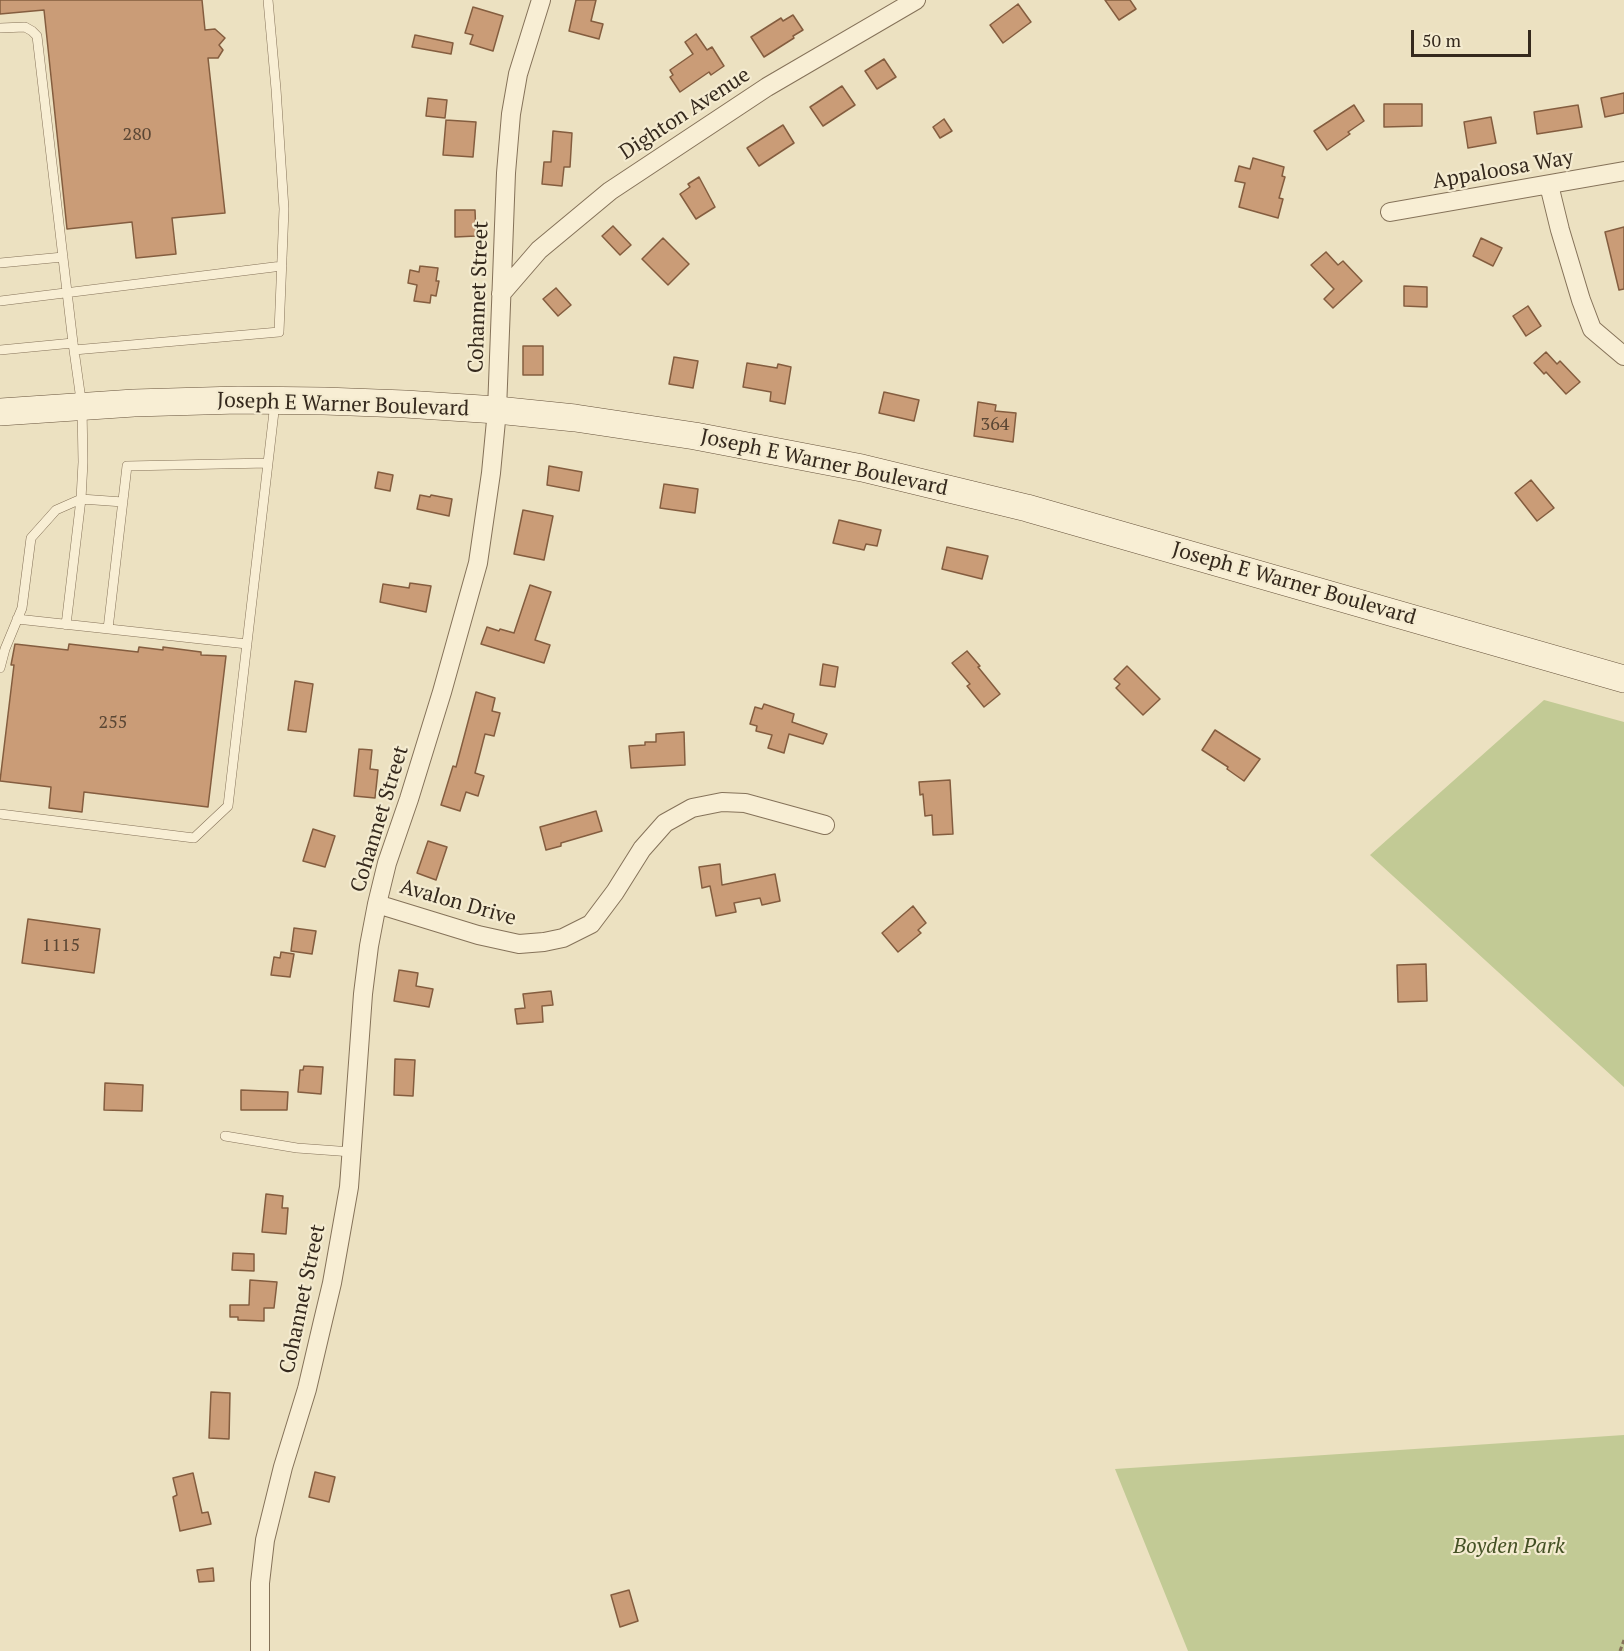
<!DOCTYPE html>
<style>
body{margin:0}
#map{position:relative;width:1624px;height:1651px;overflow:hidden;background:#ece1c1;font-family:"PT Serif",serif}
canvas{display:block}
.scale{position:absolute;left:1411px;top:30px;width:120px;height:27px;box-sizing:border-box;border:3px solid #35291d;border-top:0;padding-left:8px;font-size:18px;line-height:21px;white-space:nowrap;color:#35291d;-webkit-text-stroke:4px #f4ebd0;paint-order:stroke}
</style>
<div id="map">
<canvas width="1624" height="1651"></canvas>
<div class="scale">50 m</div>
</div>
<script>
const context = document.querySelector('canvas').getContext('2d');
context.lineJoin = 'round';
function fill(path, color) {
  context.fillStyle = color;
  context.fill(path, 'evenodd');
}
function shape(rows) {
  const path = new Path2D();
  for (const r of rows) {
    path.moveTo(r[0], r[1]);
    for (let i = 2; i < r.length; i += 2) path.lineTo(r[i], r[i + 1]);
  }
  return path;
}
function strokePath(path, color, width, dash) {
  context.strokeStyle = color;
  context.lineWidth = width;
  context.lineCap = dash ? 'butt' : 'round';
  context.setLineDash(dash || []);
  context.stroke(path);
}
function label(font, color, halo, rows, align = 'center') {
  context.font = font + ' "PT Serif",serif';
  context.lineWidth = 4.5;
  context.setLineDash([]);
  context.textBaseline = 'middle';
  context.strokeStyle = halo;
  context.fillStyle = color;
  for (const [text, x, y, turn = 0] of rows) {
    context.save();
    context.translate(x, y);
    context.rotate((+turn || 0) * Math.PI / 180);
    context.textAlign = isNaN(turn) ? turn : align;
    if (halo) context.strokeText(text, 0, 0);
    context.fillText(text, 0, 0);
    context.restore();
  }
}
fill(shape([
 [1544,700,1624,722,1624,1087,1370,855],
 [1624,1435,1624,1651,1188,1651,1115,1469]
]), '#c2ca95');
const building = shape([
 [0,0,202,0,205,30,215,29,225,38,219,45,223,50,218,58,208,58,225,213,172,218,176,254,136,258,132,222,67,229,44,10,0,14,0,0],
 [576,0,596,0,591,21,603,24,599,39,569,31,576,0],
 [1105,0,1130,0,1136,9,1119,20,1105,0],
 [1018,4,1031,22,1003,43,990,25,1018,4],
 [473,7,503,16,493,51,470,44,473,35,465,33,473,7],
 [793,15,803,30,793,36,794,38,764,57,751,37,781,18,783,21,793,15],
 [696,34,707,50,712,47,724,66,711,75,709,72,680,92,670,77,673,75,670,70,693,54,685,42,696,34],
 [415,35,453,43,451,54,412,47,415,35],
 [884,59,896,77,877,89,865,71,884,59],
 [842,86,855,105,823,126,810,107,842,86],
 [1624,93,1624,113,1605,117,1601,98,1624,93],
 [428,98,447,100,445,118,426,116,428,98],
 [1384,104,1422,104,1422,126,1384,127,1384,104],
 [1354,105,1364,121,1348,132,1350,134,1327,150,1314,131,1354,105],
 [1578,105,1582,127,1537,134,1534,112,1578,105],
 [1491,117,1496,143,1468,148,1464,122,1491,117],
 [944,119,952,131,940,138,933,127,944,119],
 [446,120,476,122,473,157,443,155,446,120],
 [783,125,794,143,759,166,747,148,783,125],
 [553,131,572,133,570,167,564,167,562,186,542,184,544,162,551,162,553,131],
 [1253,158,1284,167,1282,176,1285,177,1279,198,1283,199,1278,218,1239,207,1245,183,1235,181,1239,166,1250,169,1253,158],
 [699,177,715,207,696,219,680,194,690,187,688,184,699,177],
 [455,210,475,210,476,236,455,237,455,210],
 [613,226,631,245,620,255,602,236,613,226],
 [1624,227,1624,289,1619,290,1605,232,1624,227],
 [663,238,689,264,668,285,642,259,663,238],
 [1481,238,1502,248,1493,266,1473,256,1481,238],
 [1326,252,1338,265,1343,261,1362,281,1333,308,1324,299,1334,289,1311,265,1326,252],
 [420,266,438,268,436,281,439,281,436,296,431,295,430,303,414,301,417,285,408,283,410,270,419,272,420,266],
 [1404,286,1427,287,1427,307,1404,306,1404,286],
 [556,288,571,305,558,316,543,299,556,288],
 [1528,306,1541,326,1526,336,1513,316,1528,306],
 [523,346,543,346,543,375,523,375,523,346],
 [1546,352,1557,364,1560,361,1580,382,1566,394,1546,372,1544,374,1534,363,1546,352],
 [674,357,698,361,693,388,669,384,674,357],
 [747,363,777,368,778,364,791,367,785,404,770,401,771,392,743,387,747,363],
 [884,392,919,400,914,421,879,413,884,392],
 [978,402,996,405,995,411,1016,413,1013,442,974,436,978,402],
 [549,466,582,472,579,491,547,485,549,466],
 [378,472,393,475,390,491,375,488,378,472],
 [1531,480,1554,508,1537,521,1515,493,1531,480],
 [664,484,698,489,695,513,660,508,664,484],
 [420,495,430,497,431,495,452,499,449,516,417,509,420,495],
 [523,510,553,516,544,560,514,554,523,510],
 [839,520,881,530,877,546,866,544,864,550,833,543,839,520],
 [947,547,988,556,982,579,942,569,947,547],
 [410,583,431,586,426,612,380,602,383,584,409,588,410,583],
 [530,585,551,592,535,640,550,645,544,663,481,644,487,627,499,631,500,629,514,633,530,585],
 [15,644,68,650,69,644,138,652,139,647,163,650,163,647,201,652,201,655,226,656,208,807,84,792,82,812,49,808,51,787,0,781,14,665,11,665,15,644],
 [967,651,980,666,978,667,1000,694,984,707,967,686,970,684,952,663,967,651],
 [823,664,838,667,835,687,820,685,823,664],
 [1127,666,1160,699,1143,715,1116,688,1120,684,1114,679,1127,666],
 [295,681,313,684,306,732,288,730,295,681],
 [476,692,495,698,492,711,500,713,494,736,485,734,475,773,484,776,478,796,466,792,460,811,441,805,453,766,456,767,476,692],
 [764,704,794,714,792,722,827,734,823,744,789,734,784,753,768,748,772,735,756,731,757,726,750,724,755,707,762,709,764,704],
 [1215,730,1260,759,1244,781,1227,769,1228,767,1202,750,1215,730],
 [684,732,685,765,631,768,629,746,645,745,645,742,656,742,656,734,684,732],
 [359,749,372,750,370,769,378,770,375,798,354,796,359,749],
 [950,780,953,834,933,835,932,815,925,816,923,794,920,795,919,782,950,780],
 [596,811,602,831,561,843,561,846,546,850,540,827,596,811],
 [313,829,335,836,325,867,303,861,313,829],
 [428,841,447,847,436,880,417,873,428,841],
 [720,864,722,885,775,874,780,901,762,905,760,898,734,903,736,912,716,916,710,886,702,888,699,867,720,864],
 [913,906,926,923,918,930,921,933,898,952,882,933,913,906],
 [28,919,100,929,94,973,22,963,28,919],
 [294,928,316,931,312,954,291,951,294,928],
 [281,952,294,954,290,977,271,975,274,957,280,958,281,952],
 [1426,964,1427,1001,1398,1002,1397,965,1426,964],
 [399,970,418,973,416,986,433,989,429,1007,394,1001,399,970],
 [551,991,553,1005,542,1006,543,1022,517,1024,515,1009,525,1008,523,994,551,991],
 [395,1059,415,1060,413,1096,394,1095,395,1059],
 [304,1066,323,1067,321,1094,298,1092,300,1070,303,1070,304,1066],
 [105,1083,143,1085,142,1111,104,1110,105,1083],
 [241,1090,288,1092,287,1110,241,1110,241,1090],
 [266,1194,283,1196,282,1208,288,1208,286,1234,262,1232,266,1194],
 [233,1253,254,1254,254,1271,232,1270,233,1253],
 [250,1280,277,1282,274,1308,264,1308,264,1321,238,1320,238,1317,230,1317,230,1305,249,1305,250,1280],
 [211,1392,230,1393,229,1439,209,1438,211,1392],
 [315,1472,335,1477,329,1502,309,1497,315,1472],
 [193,1473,202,1513,208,1512,211,1524,180,1531,173,1497,177,1495,173,1478,193,1473],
 [213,1568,214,1581,199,1582,197,1570,213,1568],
 [629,1590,638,1621,620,1627,611,1595,629,1590]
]);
fill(building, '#ca9c77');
strokePath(building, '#845d3f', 1.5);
const service = shape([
 [0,28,25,27,32,31,37,36,73,343,82,407,83,462,81,499,66,625],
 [0,263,63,257],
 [0,301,282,266],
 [0,350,73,343],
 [74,350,279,332,284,209,276,89,268,0],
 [17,619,247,644],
 [108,629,127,466,268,463],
 [0,668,5,649,22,608,31,538,56,510,81,499,123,502],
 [0,814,194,838,228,806,275,403],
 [225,1136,297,1148,352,1152]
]);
const minor = shape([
 [1549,185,1560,230,1581,300,1592,329,1624,356],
 [1390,212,1624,171],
 [501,294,539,250,610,191,767,87,916,0],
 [377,904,478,935,519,944,544,942,563,938,591,924,615,892,642,849,665,823,692,808,722,802,745,803,825,825],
 [260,1651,260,1583,265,1540,283,1467,307,1389,322,1325,332,1283,349,1187,363,994,369,946,377,904,387,863,409,799,442,692,478,563,491,473,497,410,506,173,511,114,518,74,541,0]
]);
const secondary = shape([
 [0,412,134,403,238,400,324,401,405,404,497,410,575,418,695,436,862,468,1027,508,1624,679]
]);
strokePath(service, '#857259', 10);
strokePath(minor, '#857259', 20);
strokePath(secondary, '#67533c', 28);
strokePath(shape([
 [1620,1651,1624,1640]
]), '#857259', 3, [4.5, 3]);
strokePath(service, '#f8eed4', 9);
strokePath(minor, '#f8eed4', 18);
strokePath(secondary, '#f8eed4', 27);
label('18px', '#5a4634', null, [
 ["280",137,135],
 ["364",995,425],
 ["255",113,723],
 ["1115",61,946]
]);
label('21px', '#35291d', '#f4ebd0', [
 ["Dighton Avenue",685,114,-33],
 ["Appaloosa Way",1503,170,-10],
 ["Cohannet Street",479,297,-88],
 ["Joseph E Warner Boulevard",343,405,2],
 ["Joseph E Warner Boulevard",824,463,12],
 ["Joseph E Warner Boulevard",1294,584,16],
 ["Cohannet Street",380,819,-73],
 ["Avalon Drive",458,903,16],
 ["Cohannet Street",303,1299,-78]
]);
label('italic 21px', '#445124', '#f4ebd0', [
 ["Boyden Park",1509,1547]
]);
</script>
